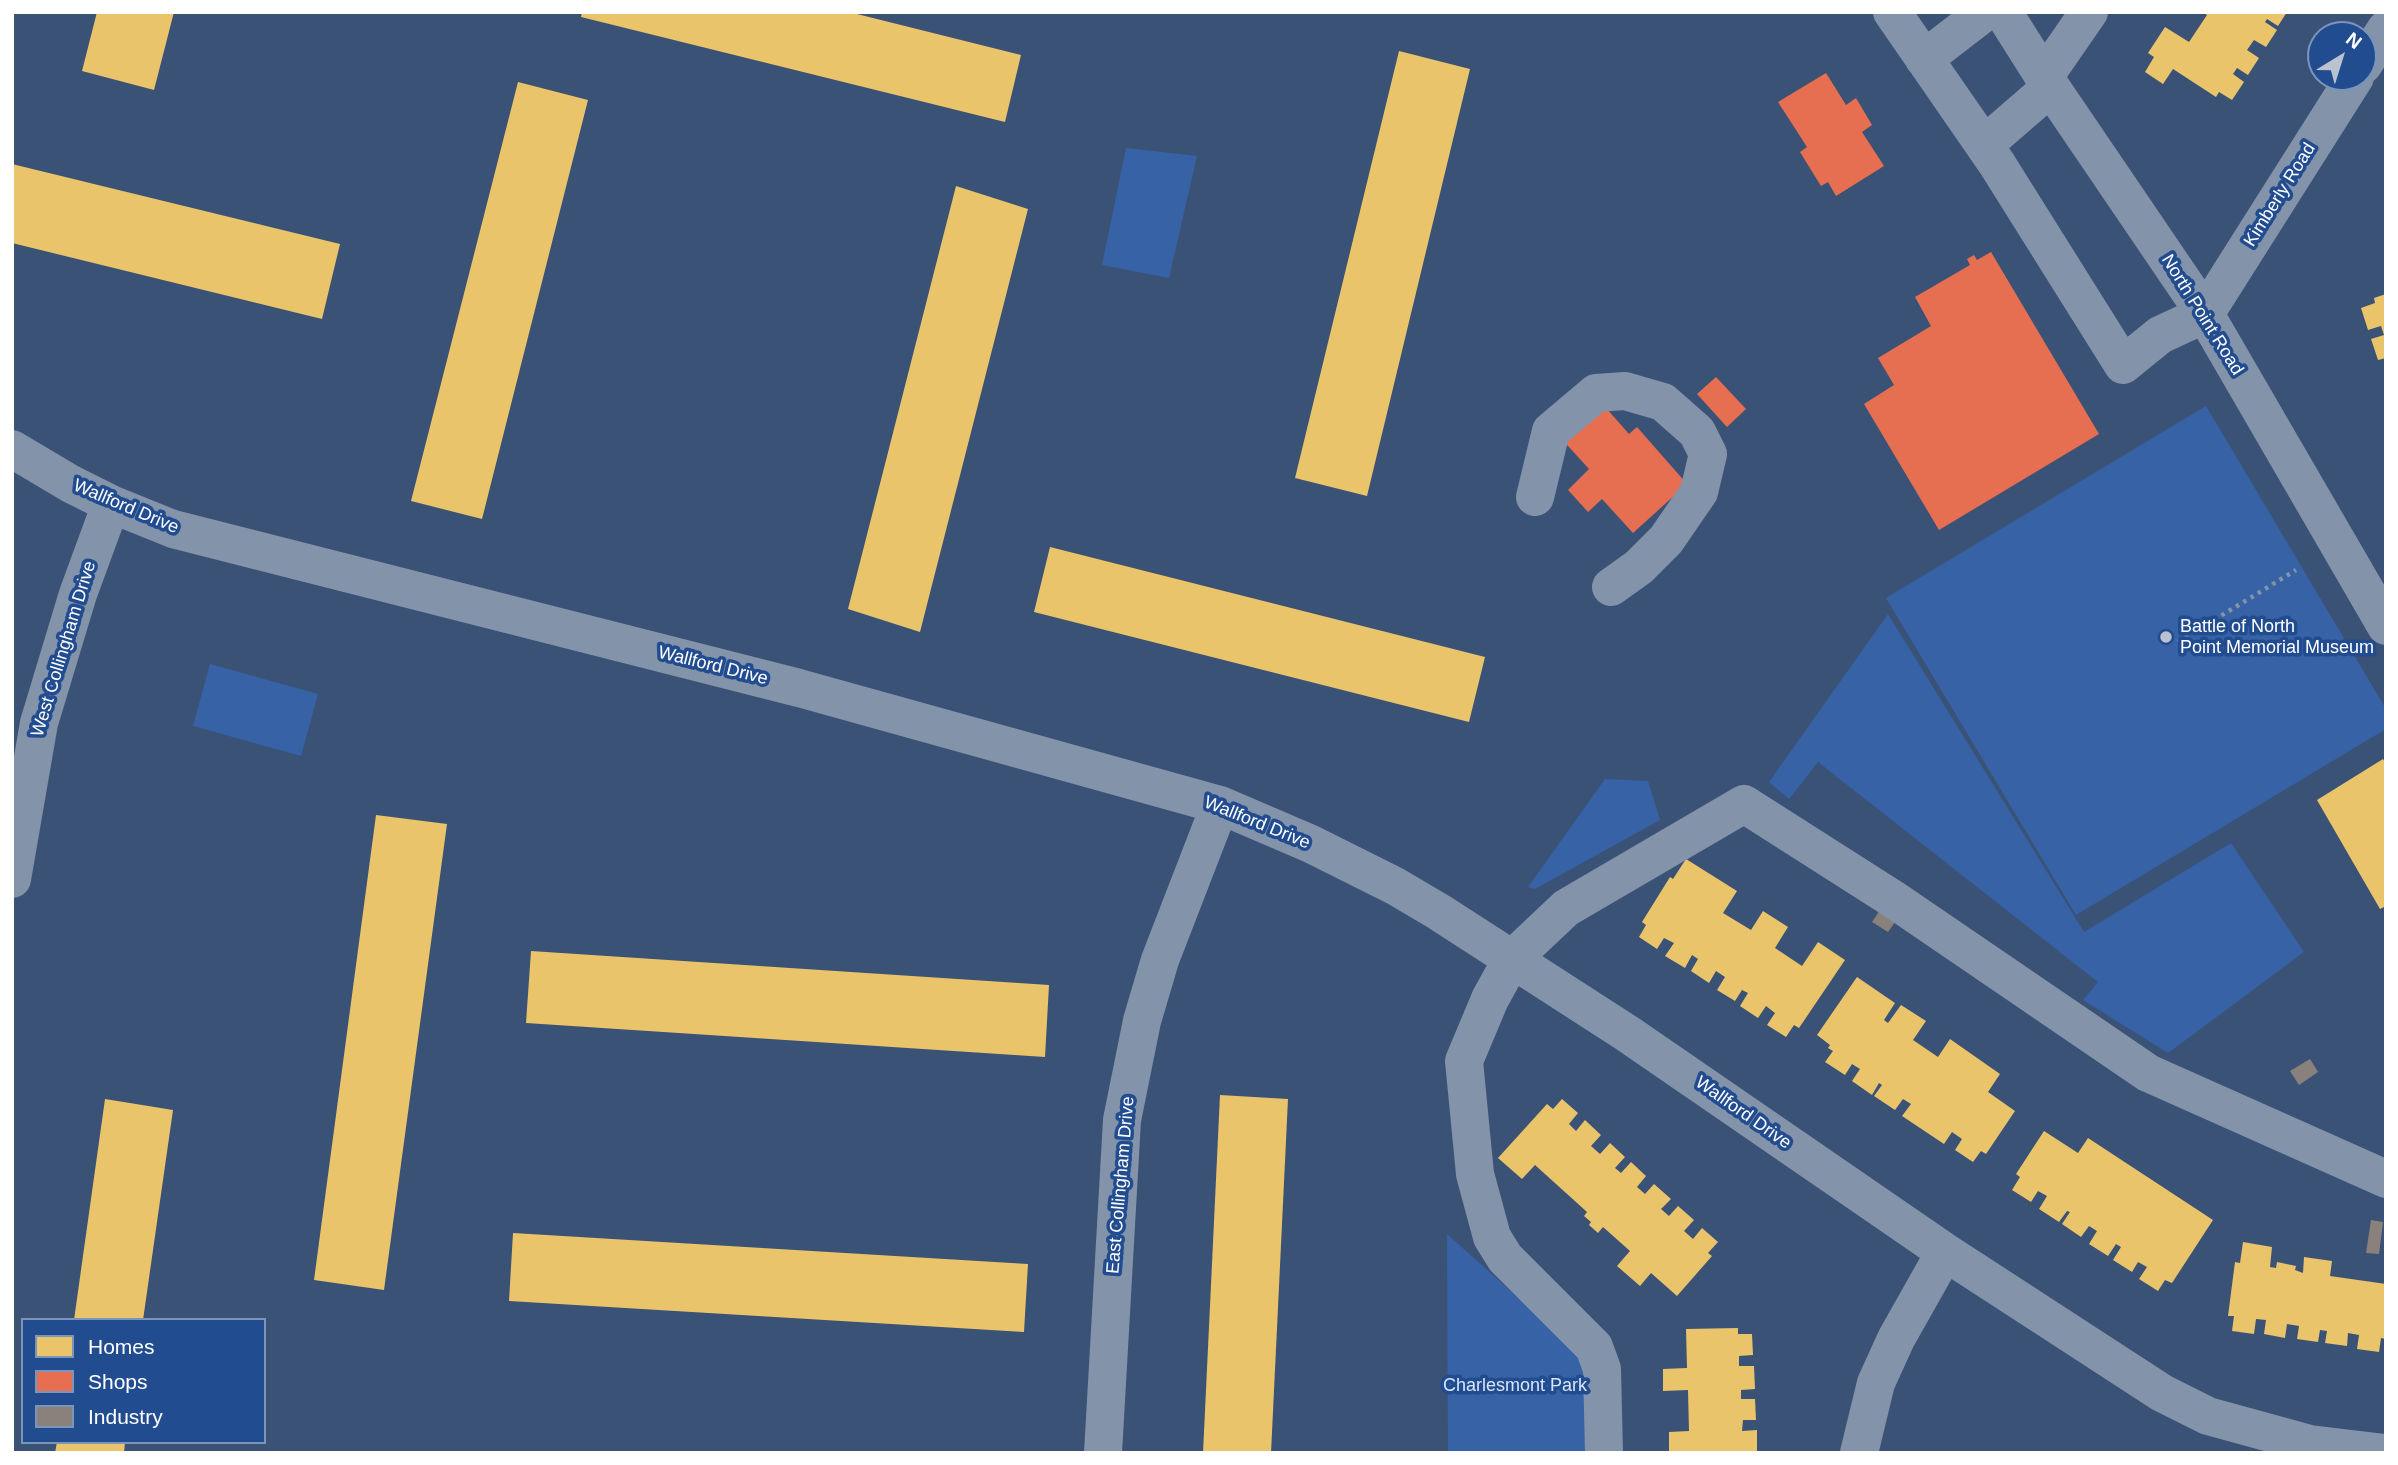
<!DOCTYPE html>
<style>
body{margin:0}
#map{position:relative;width:2398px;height:1465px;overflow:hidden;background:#3b5277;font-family:Helvetica,sans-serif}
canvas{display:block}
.frame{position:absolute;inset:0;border:14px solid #fff;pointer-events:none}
.legend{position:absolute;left:21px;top:1318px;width:245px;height:126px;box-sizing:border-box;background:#224c90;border:2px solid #7a94bc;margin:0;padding:9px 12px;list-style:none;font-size:21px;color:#fff}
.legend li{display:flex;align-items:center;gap:14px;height:35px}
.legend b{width:35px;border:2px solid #7a94bc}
.north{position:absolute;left:2307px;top:21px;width:70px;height:70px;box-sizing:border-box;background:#224c90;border:2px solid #7a94bc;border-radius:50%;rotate:38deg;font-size:19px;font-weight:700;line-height:28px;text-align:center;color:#fff}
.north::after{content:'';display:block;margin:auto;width:24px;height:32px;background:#bac2cf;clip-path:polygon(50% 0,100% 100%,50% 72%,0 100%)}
</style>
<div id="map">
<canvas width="2398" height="1465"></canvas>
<div class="frame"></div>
<ul class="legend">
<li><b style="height:19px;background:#e9c46a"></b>Homes</li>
<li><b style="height:19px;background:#e76f51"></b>Shops</li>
<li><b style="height:19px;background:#8a817c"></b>Industry</li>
</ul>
<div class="north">N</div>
</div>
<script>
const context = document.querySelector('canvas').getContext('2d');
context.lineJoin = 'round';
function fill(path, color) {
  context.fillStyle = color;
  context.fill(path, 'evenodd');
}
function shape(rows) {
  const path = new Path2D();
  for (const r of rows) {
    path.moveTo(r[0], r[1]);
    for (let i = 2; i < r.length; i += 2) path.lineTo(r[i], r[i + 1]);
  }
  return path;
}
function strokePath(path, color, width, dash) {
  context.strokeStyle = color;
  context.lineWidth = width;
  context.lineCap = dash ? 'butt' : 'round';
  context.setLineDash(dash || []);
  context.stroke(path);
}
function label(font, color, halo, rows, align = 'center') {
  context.font = font + ' Helvetica,sans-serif';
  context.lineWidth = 7;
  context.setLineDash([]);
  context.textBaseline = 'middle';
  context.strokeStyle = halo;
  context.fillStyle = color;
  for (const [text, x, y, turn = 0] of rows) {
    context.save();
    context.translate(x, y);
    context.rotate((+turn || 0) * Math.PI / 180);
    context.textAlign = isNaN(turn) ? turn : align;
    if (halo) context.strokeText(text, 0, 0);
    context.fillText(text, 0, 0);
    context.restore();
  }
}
fill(shape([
 [1126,148,1197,156,1169,278,1102,265],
 [2206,406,2386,709,2386,729,2076,915,1886,598],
 [1888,614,2084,932,2231,843,2304,952,2168,1053,2083,1000,2098,982,1818,762,1789,799,1769,782],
 [210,664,318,694,301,756,193,726],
 [1605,779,1648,781,1660,820,1535,889,1528,887],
 [1447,1234,1583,1356,1586,1453,1448,1453]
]), '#3762a6');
fill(shape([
 [97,12,174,12,154,90,82,71],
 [582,12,849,12,1021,55,1005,122,581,17],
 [2203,12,2287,12,2278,26,2267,19,2265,22,2277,30,2266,47,2254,40,2247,50,2259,58,2248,75,2237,68,2233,74,2244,82,2232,100,2219,92,2216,97,2173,69,2163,84,2145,72,2154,57,2148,53,2165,27,2189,42,2207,15],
 [1399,51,1470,69,1367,496,1295,478],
 [518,82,588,100,482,519,411,501],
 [12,164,340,244,322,319,12,243],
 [956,186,1028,209,920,632,848,609],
 [2386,294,2386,358,2378,360,2371,339,2384,335,2381,326,2368,330,2361,308,2375,303,2374,298],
 [1050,547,1485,657,1469,722,1034,612],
 [2383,759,2386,764,2386,906,2380,909,2317,800],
 [376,815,447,824,384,1290,314,1280],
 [1686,859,1737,891,1723,913,1751,930,1763,911,1788,927,1775,948,1802,966,1818,942,1845,960,1799,1028,1794,1025,1786,1037,1767,1025,1775,1013,1766,1006,1758,1018,1740,1006,1748,993,1742,990,1735,1001,1717,990,1725,977,1716,971,1709,983,1691,971,1698,959,1692,955,1685,968,1665,956,1674,943,1664,938,1657,949,1639,937,1646,925,1642,922,1670,877,1673,879],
 [531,951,1049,985,1045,1057,526,1023],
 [1857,977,1895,1003,1884,1020,1888,1023,1901,1005,1926,1021,1913,1040,1938,1057,1950,1039,2000,1074,1988,1092,2015,1111,1986,1154,1981,1151,1973,1162,1955,1150,1962,1139,1952,1132,1944,1144,1902,1116,1911,1104,1903,1099,1895,1110,1874,1096,1882,1085,1879,1083,1872,1095,1852,1081,1860,1069,1852,1064,1845,1075,1825,1062,1833,1051,1828,1048,1830,1045,1817,1035],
 [1220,1095,1288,1099,1271,1453,1203,1453],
 [105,1099,173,1110,143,1320,74,1320],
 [1562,1099,1578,1113,1569,1124,1576,1131,1585,1120,1601,1135,1591,1146,1600,1154,1610,1143,1625,1157,1615,1168,1621,1173,1631,1162,1646,1176,1637,1187,1645,1194,1654,1184,1671,1199,1661,1209,1669,1216,1678,1206,1694,1220,1684,1231,1693,1239,1702,1228,1718,1242,1708,1253,1712,1256,1677,1296,1651,1273,1640,1286,1617,1266,1630,1251,1603,1227,1598,1233,1589,1225,1591,1222,1584,1216,1587,1212,1535,1165,1522,1179,1498,1158,1547,1104,1553,1109],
 [2044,1131,2078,1153,2088,1138,2213,1220,2172,1283,2165,1280,2158,1291,2139,1279,2147,1267,2138,1262,2132,1272,2113,1260,2121,1247,2116,1244,2108,1256,2089,1244,2097,1231,2089,1226,2081,1237,2062,1224,2070,1212,2067,1211,2059,1222,2039,1209,2047,1196,2038,1191,2031,1202,2012,1190,2020,1177,2016,1174],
 [513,1233,1028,1264,1024,1332,509,1301],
 [2243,1242,2272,1247,2270,1267,2276,1268,2277,1262,2296,1266,2295,1270,2303,1273,2304,1257,2332,1261,2330,1276,2386,1284,2386,1339,2381,1338,2379,1352,2357,1349,2359,1335,2348,1333,2347,1346,2325,1343,2327,1331,2320,1330,2318,1342,2297,1339,2299,1326,2287,1324,2285,1338,2264,1334,2266,1320,2256,1319,2254,1334,2232,1331,2234,1316,2228,1316,2235,1262,2240,1263],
 [1738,1328,1738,1334,1752,1334,1753,1355,1739,1356,1739,1366,1754,1366,1755,1389,1741,1390,1741,1399,1755,1399,1756,1420,1743,1420,1742,1431,1757,1430,1757,1452,1669,1453,1669,1432,1689,1431,1688,1390,1663,1391,1663,1369,1687,1368,1686,1329],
 [57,1442,125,1442,124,1453,55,1453]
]), '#e9c46a');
fill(shape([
 [1826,73,1846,105,1856,98,1872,125,1862,132,1884,166,1836,196,1828,182,1821,186,1800,152,1807,147,1778,102],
 [1991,252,2099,434,1939,530,1864,404,1894,385,1878,358,1931,326,1915,297,1970,265,1967,259,1974,255,1977,260],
 [1716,377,1746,409,1727,427,1697,394],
 [1599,400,1629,434,1637,427,1687,484,1633,533,1602,499,1588,512,1568,490,1589,469,1559,436]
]), '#e76f51');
fill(shape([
 [1882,907,1898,918,1888,932,1872,922],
 [2310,1059,2318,1072,2299,1085,2290,1071],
 [2371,1220,2383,1222,2379,1254,2366,1253]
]), '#8a817c');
strokePath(shape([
 [2178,642,2296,570]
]), '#8393aa', 4.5, [3.5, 5]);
strokePath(shape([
 [1892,12,1997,164,2123,365,2160,335,2205,314,2355,77],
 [2003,12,2044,77,2205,314,2386,626],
 [1924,59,1985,12],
 [2363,65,2386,29],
 [2044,77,2089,12],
 [1984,145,2051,87],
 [12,449,71,484,111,504,173,529,799,688,1220,805,1311,844,1395,886,1439,912,1628,1034,1945,1252,2162,1393,2208,1416,2310,1444,2385,1453],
 [1535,497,1551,431,1596,393,1625,391,1663,402,1697,432,1708,454,1699,492,1666,540,1639,567,1611,587],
 [12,879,39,723,78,594,111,504],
 [1103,1453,1122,1120,1142,1021,1160,960,1220,805],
 [1604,1453,1602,1369,1594,1347,1505,1258,1492,1237,1475,1174,1464,1061,1490,999,1512,959,1566,908,1744,804,1893,899,2148,1073,2386,1179],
 [1859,1453,1876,1383,1896,1339,1945,1252]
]), '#8393aa', 38);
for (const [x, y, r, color] of [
 [2166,637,7,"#bac2cf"]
]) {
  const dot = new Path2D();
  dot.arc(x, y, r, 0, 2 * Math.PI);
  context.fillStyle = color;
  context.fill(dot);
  strokePath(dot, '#224c90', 2.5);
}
label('18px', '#fff', '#224c90', [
 ["Kimberly Road",2280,195,-58],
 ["North Point Road",2202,315,58],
 ["Wallford Drive",126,507,23],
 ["West Collingham Drive",64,649,-73],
 ["Wallford Drive",713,666,14],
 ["Wallford Drive",1257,823,22],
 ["Wallford Drive",1743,1113,35],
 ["East Collingham Drive",1121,1185,-85]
]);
label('18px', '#fff', '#224c90', [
 ["Battle of North",2180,627],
 ["Point Memorial Museum",2180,648]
], 'left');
label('18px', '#d8e5f9', '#224c90', [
 ["Charlesmont Park",1515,1386]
]);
</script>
